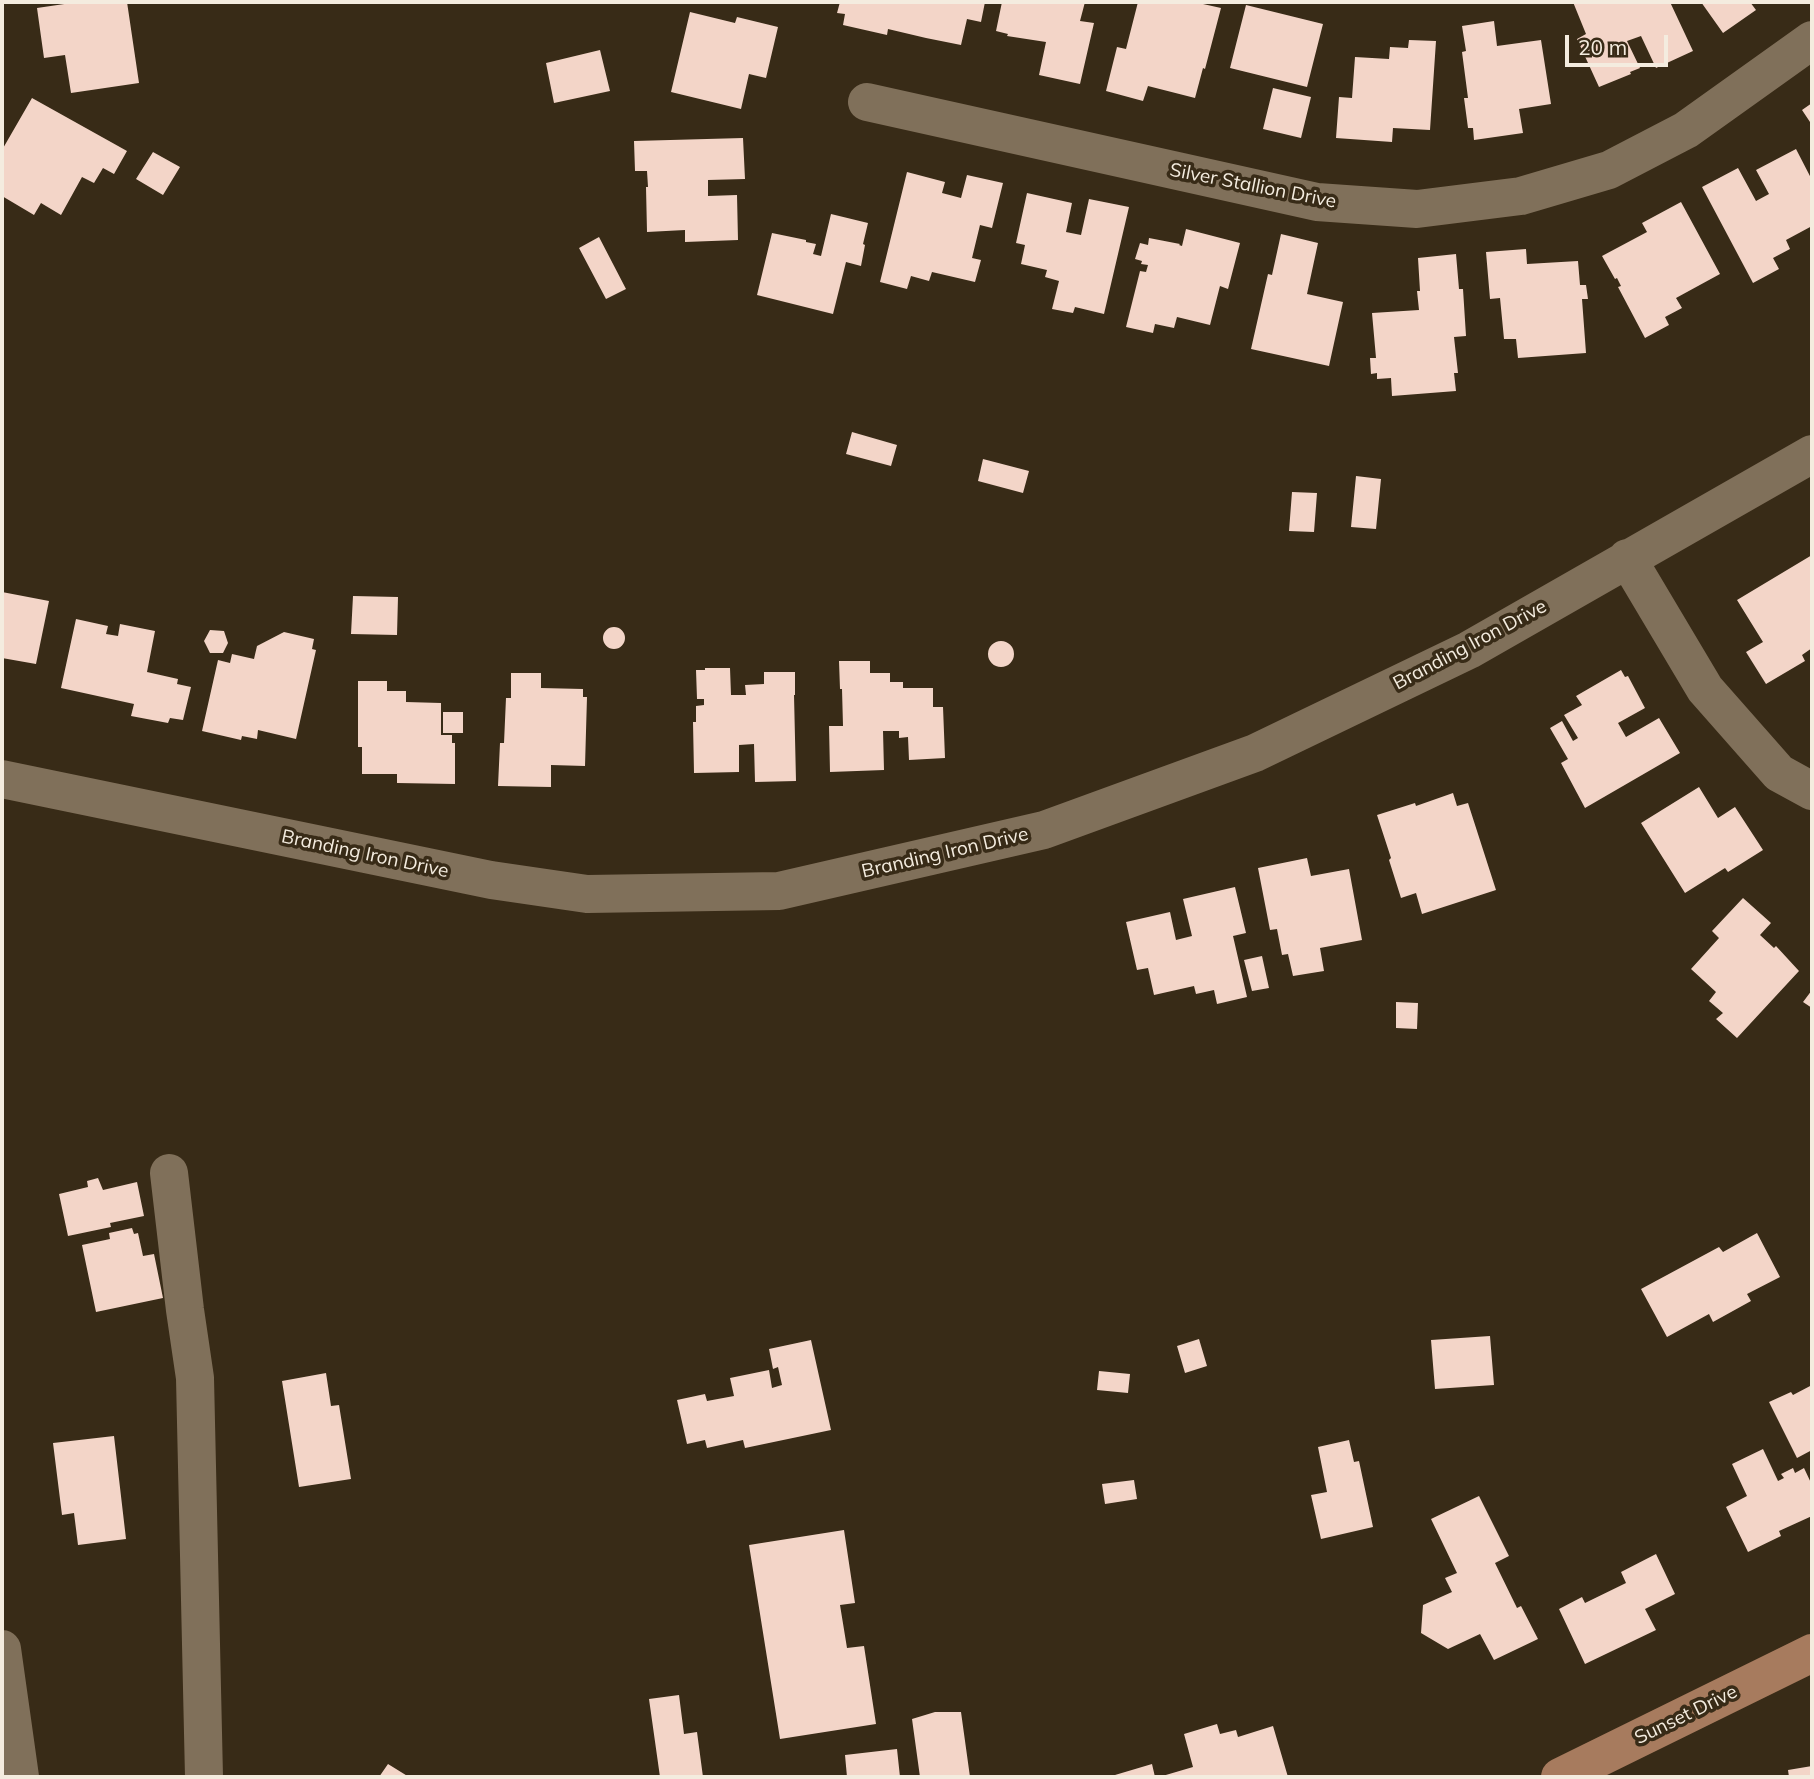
<!DOCTYPE html>
<style>
body{margin:0}
#map{position:relative;width:1814px;height:1779px;overflow:hidden;background:#382b17;font-family:Mulish,sans-serif}
canvas{display:block}
.frame{position:absolute;inset:0;border:4px solid #f4ecdf;pointer-events:none}
.scale{position:absolute;left:1565px;top:35px;width:103px;height:32px;box-sizing:border-box;border:4px solid #f4ecdf;border-top:0;padding-left:9px;font-size:21px;line-height:24px;white-space:nowrap;color:#f4ecdf;-webkit-text-stroke:5px #382b17;paint-order:stroke}
</style>
<div id="map">
<canvas width="1814" height="1779"></canvas>
<div class="frame"></div>
<div class="scale">20 m</div>
</div>
<script>
const context = document.querySelector('canvas').getContext('2d');
context.lineJoin = 'round';
function fill(path, color) {
  context.fillStyle = color;
  context.fill(path, 'evenodd');
}
function shape(rows) {
  const path = new Path2D();
  for (const r of rows) {
    if (r.length === 3) {
      path.moveTo(r[0] + r[2], r[1]);
      path.arc(r[0], r[1], r[2], 0, 2 * Math.PI);
      continue;
    }
    path.moveTo(r[0], r[1]);
    for (let i = 2; i < r.length; i += 2) path.lineTo(r[i], r[i + 1]);
  }
  return path;
}
function strokePath(path, color, width, dash) {
  context.strokeStyle = color;
  context.lineWidth = width;
  context.lineCap = dash ? 'butt' : 'round';
  context.setLineDash(dash || []);
  context.stroke(path);
}
function label(font, color, halo, rows, align = 'center') {
  context.font = font + ' Mulish,sans-serif';
  context.lineWidth = 7;
  context.setLineDash([]);
  context.textBaseline = 'middle';
  context.strokeStyle = halo;
  context.fillStyle = color;
  for (const [text, x, y, turn = 0] of rows) {
    context.save();
    context.translate(x, y);
    context.rotate((+turn || 0) * Math.PI / 180);
    context.textAlign = isNaN(turn) ? turn : align;
    if (halo) context.strokeText(text, 0, 0);
    context.fillText(text, 0, 0);
    context.restore();
  }
}
fill(shape([
 [78,2,127,2,139,83,71,93,65,55,44,58,37,8],
 [840,2,985,2,981,22,967,19,961,45,926,38,888,29,887,35,843,25,845,14,837,13],
 [1002,2,1085,2,1080,21,1094,23,1080,84,1039,75,1046,42,1007,36,1008,34,996,31],
 [1138,2,1194,2,1221,8,1205,69,1203,68,1195,98,1148,86,1143,101,1106,91,1117,47,1126,49],
 [1573,2,1670,2,1693,51,1656,68,1641,36,1627,41,1640,68,1630,72,1631,74,1599,87,1577,39,1586,34],
 [1701,2,1750,2,1756,10,1723,33],
 [1246,5,1323,24,1307,87,1230,68],
 [690,12,735,23,737,17,778,27,766,78,749,74,741,109,671,92],
 [1494,21,1497,46,1541,40,1551,104,1519,109,1523,133,1474,140,1473,128,1468,128,1464,98,1468,98,1462,52,1466,51,1462,26],
 [1409,40,1436,41,1430,130,1393,128,1392,142,1336,138,1339,97,1352,98,1355,57,1389,59,1390,47,1408,48],
 [600,50,610,91,554,103,546,63],
 [1273,88,1311,97,1301,138,1263,129],
 [32,98,127,151,114,174,103,168,94,183,82,177,61,215,41,203,34,215,2,196,2,150],
 [1812,103,1812,125,1802,110],
 [743,138,745,179,708,180,708,196,737,195,738,240,685,242,685,230,647,232,646,187,648,187,647,171,635,171,634,141],
 [1796,149,1812,180,1812,196,1811,197,1812,200,1812,226,1786,240,1790,249,1773,258,1779,269,1753,283,1702,187,1738,168,1756,201,1769,194,1756,170],
 [153,152,180,167,163,195,136,179],
 [907,172,945,182,942,193,961,198,967,175,1003,183,992,228,980,225,972,258,981,260,975,282,932,272,929,281,911,276,907,289,880,282],
 [1027,193,1072,203,1066,232,1081,235,1089,199,1129,207,1104,314,1075,307,1073,313,1052,309,1059,281,1045,277,1047,270,1021,264,1025,245,1016,243],
 [1681,202,1720,274,1676,298,1682,308,1665,317,1669,325,1645,338,1618,287,1621,286,1617,278,1615,279,1602,256,1647,232,1642,223],
 [831,214,868,223,863,244,865,245,861,266,846,262,833,314,757,295,772,233,806,240,806,242,816,244,813,254,821,256],
 [1186,229,1240,243,1228,289,1220,286,1210,325,1177,317,1174,328,1155,324,1153,333,1126,327,1140,271,1146,272,1148,265,1141,264,1142,261,1135,259,1140,243,1148,245,1149,238,1180,244,1179,245,1182,246],
 [1281,234,1318,243,1307,294,1343,302,1329,366,1251,349,1268,274,1272,275],
 [599,237,626,289,606,299,579,248],
 [1526,249,1527,264,1578,261,1580,285,1586,285,1588,299,1582,299,1586,353,1518,358,1516,339,1504,339,1500,298,1490,299,1486,252],
 [1456,254,1459,289,1463,289,1466,336,1454,337,1458,373,1454,373,1456,391,1392,396,1391,378,1377,379,1377,373,1371,374,1370,358,1376,358,1372,313,1419,310,1417,291,1420,291,1418,258],
 [852,432,897,445,891,466,846,454],
 [983,459,1029,471,1023,493,978,481],
 [1356,476,1381,479,1376,529,1351,527],
 [1292,492,1317,493,1314,532,1289,531],
 [1812,555,1812,648,1802,655,1805,661,1766,684,1746,652,1763,642,1737,600],
 [2,592,49,601,36,664,2,658],
 [353,596,398,597,397,635,351,634],
 [76,619,108,626,106,634,118,636,120,624,155,631,147,672,178,679,177,684,191,687,183,720,170,718,168,723,131,716,134,704,61,688],
 [614,638,11],
 [210,630,224,631,228,643,223,653,210,653,204,641],
 [284,632,314,639,312,649,316,650,296,739,258,730,257,739,242,736,241,740,202,731,218,660,230,663,232,654,254,659,257,646],
 [1001,654,13],
 [839,661,870,661,870,673,890,673,890,682,903,682,903,688,933,688,933,707,943,707,945,758,909,760,908,737,899,738,899,731,883,731,884,770,830,772,829,726,843,726,842,689,840,689],
 [705,668,730,668,731,695,746,695,745,685,764,684,764,672,795,672,795,695,794,695,796,781,755,782,754,744,739,745,739,772,694,773,693,722,696,722,696,706,704,705,704,699,697,699,696,670,705,670],
 [1621,670,1625,677,1628,676,1645,708,1618,723,1626,737,1659,718,1680,753,1585,808,1561,763,1568,759,1550,728,1562,721,1573,741,1578,738,1564,715,1582,705,1576,696],
 [511,673,541,673,541,688,583,689,583,697,587,697,585,766,551,765,551,787,498,786,500,743,504,743,506,698,511,698],
 [358,681,387,681,387,691,406,691,406,702,441,703,441,735,452,735,452,743,455,743,455,784,397,783,397,774,362,774,362,747,358,747],
 [443,712,463,712,463,733,443,733],
 [1699,787,1718,818,1735,807,1763,850,1728,872,1725,868,1685,893,1641,823],
 [1453,793,1457,806,1468,803,1496,890,1422,914,1416,893,1401,898,1389,860,1391,858,1377,815,1415,803,1416,806],
 [1307,858,1311,876,1349,869,1362,940,1320,948,1324,971,1293,976,1288,954,1282,955,1277,929,1270,930,1258,868],
 [1235,887,1246,933,1233,936,1247,997,1217,1004,1214,990,1196,994,1194,986,1154,995,1148,968,1137,970,1126,922,1170,912,1176,940,1192,936,1183,899],
 [1743,898,1771,923,1760,935,1774,948,1776,946,1799,971,1737,1038,1716,1019,1723,1013,1709,1001,1716,992,1691,969,1719,938,1712,931],
 [1262,956,1269,988,1252,991,1244,960],
 [1812,990,1812,1008,1803,1002],
 [1396,1002,1418,1003,1417,1029,1396,1028],
 [98,1178,103,1190,137,1182,144,1216,110,1223,111,1227,68,1236,59,1194,88,1187,87,1181],
 [132,1228,134,1234,138,1233,143,1256,154,1254,163,1298,96,1312,82,1245,110,1239,109,1233],
 [1757,1233,1780,1277,1747,1294,1751,1301,1713,1322,1709,1314,1667,1337,1641,1289,1719,1247,1723,1252],
 [1490,1336,1494,1385,1435,1389,1431,1340],
 [1199,1339,1207,1366,1185,1373,1177,1346],
 [811,1340,831,1430,745,1448,743,1440,707,1448,705,1440,687,1444,677,1400,705,1394,707,1401,734,1396,730,1378,769,1370,772,1388,782,1385,778,1367,773,1369,769,1349],
 [1099,1371,1130,1374,1128,1393,1097,1390],
 [326,1373,331,1406,339,1405,351,1479,299,1487,282,1381],
 [1812,1385,1812,1436,1810,1437,1812,1441,1812,1450,1797,1458,1769,1402,1791,1392,1793,1395],
 [114,1436,126,1539,78,1545,74,1513,62,1515,53,1443],
 [1349,1440,1354,1462,1359,1461,1373,1527,1321,1539,1311,1495,1327,1492,1318,1447],
 [1763,1449,1778,1481,1784,1478,1781,1474,1793,1468,1795,1473,1804,1468,1812,1485,1812,1516,1779,1531,1781,1536,1748,1552,1726,1507,1747,1496,1732,1464],
 [1134,1480,1137,1499,1105,1504,1102,1484],
 [1479,1496,1509,1556,1495,1563,1517,1608,1521,1606,1538,1639,1494,1660,1480,1634,1448,1649,1421,1633,1423,1605,1452,1592,1445,1578,1457,1573,1431,1519],
 [844,1530,855,1603,840,1605,847,1648,864,1646,876,1724,780,1739,749,1545],
 [1656,1554,1675,1594,1645,1609,1656,1630,1585,1664,1559,1609,1582,1597,1585,1603,1626,1583,1621,1572],
 [679,1695,684,1734,697,1732,703,1777,660,1777,649,1699],
 [935,1712,961,1712,970,1777,920,1777,912,1719],
 [1217,1724,1220,1734,1236,1730,1238,1737,1273,1726,1288,1777,1159,1777,1193,1767,1184,1734],
 [897,1749,900,1777,847,1777,845,1755],
 [388,1764,409,1777,379,1777],
 [1152,1764,1155,1777,1115,1777,1115,1775],
 [1812,1766,1812,1777,1789,1777,1788,1770]
]), '#f3d5c8');
strokePath(shape([
 [867,102,1317,202,1417,209,1521,196,1609,170,1686,130,1812,40],
 [1627,558,1705,689,1779,773,1812,791],
 [2,779,491,880,587,894,779,891,1044,830,1255,753,1469,650,1812,454],
 [169,1173,185,1310,195,1378,204,1777],
 [2,1649,20,1777]
]), '#80705a', 38);
strokePath(shape([
 [1560,1777,1812,1653]
]), '#a77b5e', 38);
label('19px', '#f4ecdf', '#382b17', [
 ["Silver Stallion Drive",1253,186,11],
 ["Branding Iron Drive",1470,645,-28],
 ["Branding Iron Drive",945,853,-13],
 ["Branding Iron Drive",365,854,12],
 ["Sunset Drive",1686,1715,-26]
]);
</script>
